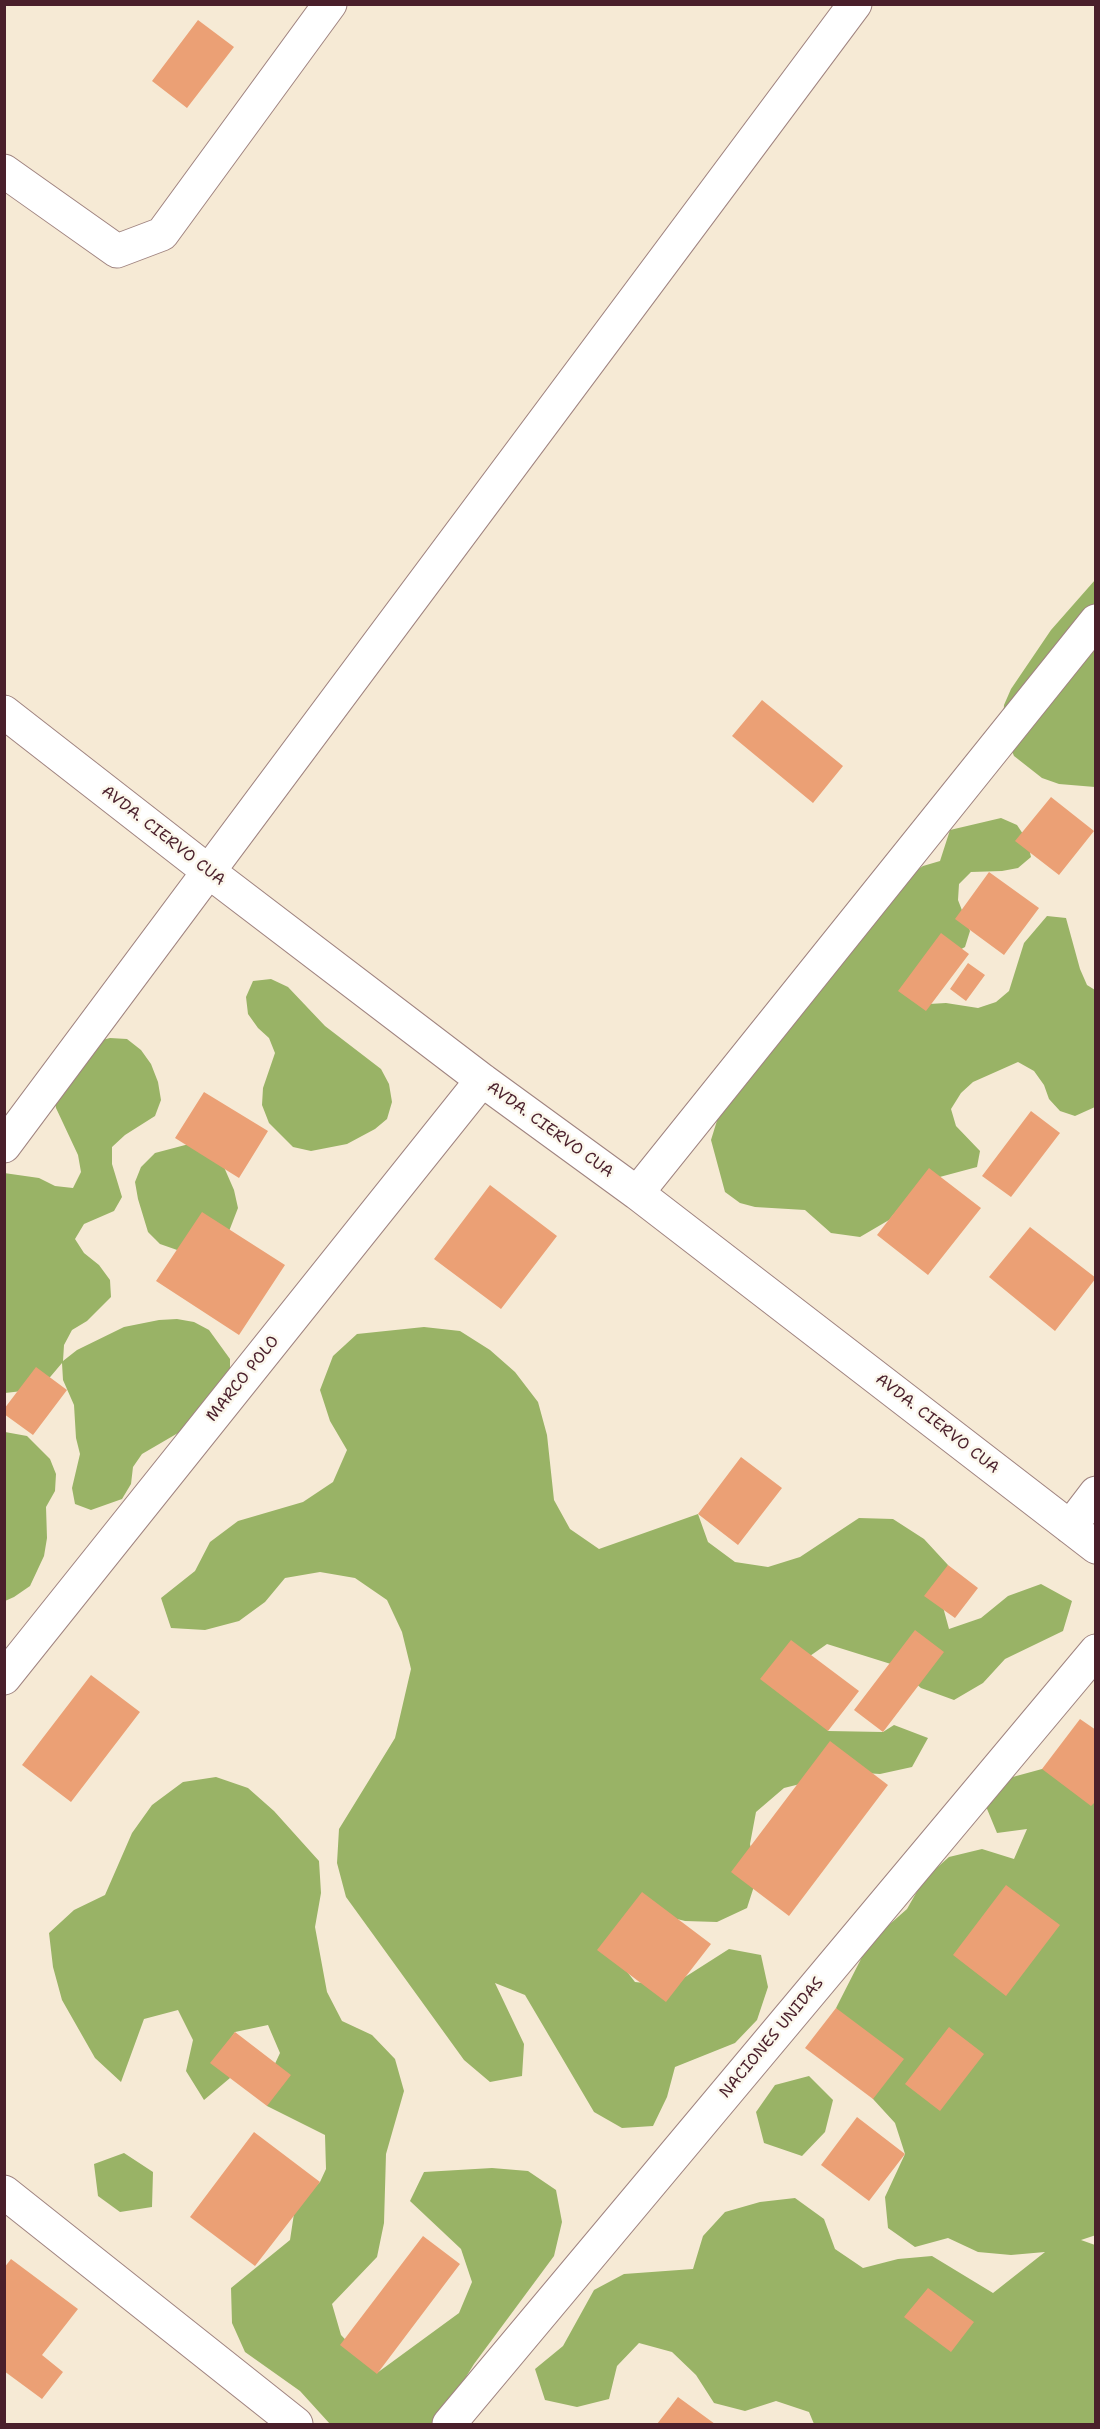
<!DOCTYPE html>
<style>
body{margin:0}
#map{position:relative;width:1100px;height:2429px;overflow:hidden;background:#f6ead5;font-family:"Shantell Sans",sans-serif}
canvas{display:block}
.frame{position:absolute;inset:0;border:6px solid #4a1f2b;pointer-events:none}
</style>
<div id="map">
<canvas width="1100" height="2429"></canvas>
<div class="frame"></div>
</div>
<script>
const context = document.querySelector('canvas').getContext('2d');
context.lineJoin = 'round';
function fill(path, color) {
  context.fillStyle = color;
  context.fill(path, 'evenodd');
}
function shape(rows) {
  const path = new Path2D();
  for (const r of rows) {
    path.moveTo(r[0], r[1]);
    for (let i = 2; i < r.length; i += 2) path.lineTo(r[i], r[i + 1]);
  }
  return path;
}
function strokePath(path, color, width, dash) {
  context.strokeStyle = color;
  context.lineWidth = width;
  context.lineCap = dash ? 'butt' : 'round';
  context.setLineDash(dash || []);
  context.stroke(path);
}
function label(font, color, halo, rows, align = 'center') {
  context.font = font + ' "Shantell Sans",sans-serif';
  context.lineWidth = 5;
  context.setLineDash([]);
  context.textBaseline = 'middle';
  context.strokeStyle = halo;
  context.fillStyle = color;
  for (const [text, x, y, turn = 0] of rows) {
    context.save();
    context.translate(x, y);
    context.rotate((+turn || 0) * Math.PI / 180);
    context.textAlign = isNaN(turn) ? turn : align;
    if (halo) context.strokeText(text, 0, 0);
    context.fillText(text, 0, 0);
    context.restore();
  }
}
fill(shape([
 [1095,580,1095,787,1059,784,1042,778,1014,756,1007,740,1003,722,1004,705,1011,689,1051,630],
 [1001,818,1017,825,1027,840,1031,857,1018,868,1002,871,971,872,959,884,958,900,970,931,965,947,936,963,929,1004,946,1003,978,1008,996,1002,1009,991,1024,943,1047,916,1066,918,1080,969,1087,985,1095,990,1095,1107,1075,1116,1060,1111,1049,1099,1044,1085,1034,1071,1018,1062,973,1082,961,1093,951,1109,956,1126,980,1151,977,1167,921,1182,889,1220,860,1237,831,1233,805,1210,755,1207,740,1203,725,1192,711,1140,732,1072,893,886,923,866,940,861,950,830],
 [271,979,288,987,325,1026,381,1069,389,1084,392,1102,387,1119,375,1129,347,1144,311,1151,293,1147,269,1123,262,1105,263,1088,275,1053,269,1038,258,1028,248,1014,246,997,253,981],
 [110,1038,127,1039,141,1050,151,1064,158,1082,161,1100,155,1116,125,1135,112,1147,112,1164,122,1197,114,1211,84,1224,75,1239,84,1253,99,1265,110,1280,111,1297,87,1321,72,1330,64,1345,63,1361,77,1350,124,1327,159,1320,177,1319,194,1322,209,1330,230,1359,230,1375,190,1426,142,1454,133,1467,131,1484,122,1499,91,1510,75,1504,72,1488,80,1454,76,1438,74,1405,63,1380,62,1363,40,1389,5,1393,4,1173,39,1178,55,1186,73,1188,81,1172,78,1155,56,1108,50,1072,74,1047],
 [189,1144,220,1158,234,1190,238,1208,226,1239,200,1258,160,1244,148,1232,138,1199,135,1182,141,1167,155,1153],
 [424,1327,460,1331,490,1350,515,1372,538,1402,547,1435,554,1500,570,1529,599,1549,698,1514,708,1542,735,1562,768,1567,800,1557,859,1518,893,1519,924,1539,948,1565,940,1596,949,1629,981,1618,1008,1596,1041,1584,1072,1601,1063,1631,1005,1659,983,1683,954,1700,921,1688,894,1665,827,1644,800,1663,828,1731,883,1732,894,1725,928,1738,912,1767,880,1774,848,1772,784,1788,756,1812,750,1844,757,1877,747,1908,717,1922,685,1921,653,1913,614,1955,635,1982,671,1986,729,1949,761,1955,768,1987,757,2020,735,2043,675,2067,667,2097,653,2126,622,2128,594,2112,525,1995,495,1983,524,2044,522,2076,490,2082,464,2060,346,1897,337,1863,339,1829,395,1738,411,1669,402,1632,387,1600,355,1578,320,1572,285,1578,265,1602,239,1621,205,1630,171,1628,161,1598,195,1571,210,1542,238,1521,303,1502,333,1482,347,1450,330,1421,320,1390,333,1356,357,1334],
 [5,1432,27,1436,50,1459,56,1474,55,1491,46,1507,47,1538,44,1556,30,1586,14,1597,5,1601],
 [1042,1769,1077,1769,1096,1791,1096,2235,1081,2240,1095,2245,1095,2424,814,2424,809,2412,776,2401,745,2411,714,2403,696,2375,672,2352,639,2343,617,2366,609,2399,577,2407,545,2400,535,2369,563,2346,594,2290,624,2274,693,2269,703,2236,725,2212,760,2202,795,2198,824,2219,835,2249,863,2268,898,2259,932,2256,993,2293,1045,2252,1011,2255,978,2252,948,2238,915,2247,888,2228,885,2197,905,2154,895,2123,873,2099,857,2068,836,2008,862,1957,882,1931,907,1909,924,1879,949,1857,982,1849,1014,1859,1027,1829,997,1833,985,1804,1009,1778],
 [216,1777,248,1788,274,1811,319,1861,321,1893,315,1927,327,1992,342,2021,372,2035,395,2059,404,2091,386,2154,384,2223,377,2257,332,2304,341,2335,377,2373,459,2313,472,2282,461,2249,410,2201,424,2172,492,2168,528,2171,556,2190,562,2222,554,2256,474,2364,437,2424,330,2424,300,2391,245,2352,232,2323,231,2288,290,2240,295,2207,320,2182,326,2169,325,2135,267,2106,266,2083,280,2053,268,2025,235,2032,226,2046,230,2078,204,2100,186,2071,193,2040,178,2010,144,2019,121,2082,95,2058,62,2000,53,1967,49,1933,74,1910,105,1895,132,1833,152,1805,183,1782],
 [809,2076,833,2100,825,2132,802,2156,764,2143,756,2112,775,2085],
 [124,2153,153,2172,152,2207,120,2212,98,2196,94,2164]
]), '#99b366');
fill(shape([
 [198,20,234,47,187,108,152,81],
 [762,700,843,766,813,803,732,736],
 [1051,797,1094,831,1059,875,1015,841],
 [989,872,1039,908,1004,955,955,919],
 [941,933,969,954,926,1011,898,991],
 [968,963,985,975,966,1001,950,989],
 [204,1092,268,1131,239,1178,175,1138],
 [1031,1111,1060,1133,1011,1197,982,1176],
 [929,1168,981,1208,928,1275,877,1235],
 [490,1185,557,1236,501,1309,434,1259],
 [202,1212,285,1265,239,1335,156,1281],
 [1030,1227,1096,1278,1055,1331,989,1277],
 [36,1367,67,1390,33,1435,4,1414,4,1409],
 [741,1457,782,1488,738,1545,698,1514],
 [948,1565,978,1588,955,1618,924,1596],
 [915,1630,944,1652,883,1732,854,1710],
 [791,1640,859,1691,828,1731,760,1679],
 [91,1675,140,1712,71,1802,22,1765],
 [1080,1719,1096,1730,1096,1801,1091,1806,1042,1769],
 [830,1741,888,1785,789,1916,731,1872],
 [1006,1885,1060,1925,1006,1996,953,1955],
 [642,1892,711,1944,666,2002,597,1950],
 [836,2008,904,2059,873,2099,805,2048],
 [949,2027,984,2054,940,2111,905,2084],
 [235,2032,291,2075,267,2106,210,2063],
 [857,2117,905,2154,869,2201,821,2165],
 [254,2132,320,2182,255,2266,190,2217],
 [423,2236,460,2264,377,2374,340,2345],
 [11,2259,78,2309,42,2355,63,2372,42,2399,4,2371,4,2268],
 [928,2288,974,2322,951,2352,904,2317],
 [678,2397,715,2424,657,2424]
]), '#eba075');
const street = shape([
 [4,171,117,251,162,234,330,4],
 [4,712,208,871,482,1080,637,1193,1096,1547],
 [4,1146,855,4],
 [637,1193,1096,621],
 [1070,1527,1096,1493],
 [4,1678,482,1080],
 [4,2192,296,2424],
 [449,2424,1096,1651]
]);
strokePath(street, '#a08480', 35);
strokePath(street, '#fff', 33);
label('16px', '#4a1f2b', '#fbf7ec', [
 ["AVDA. CIERVO CUA",163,836,38],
 ["AVDA. CIERVO CUA",550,1130,36],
 ["MARCO POLO",243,1379,-51],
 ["AVDA. CIERVO CUA",937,1424,38],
 ["NACIONES UNIDAS",772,2038,-50]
]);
</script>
